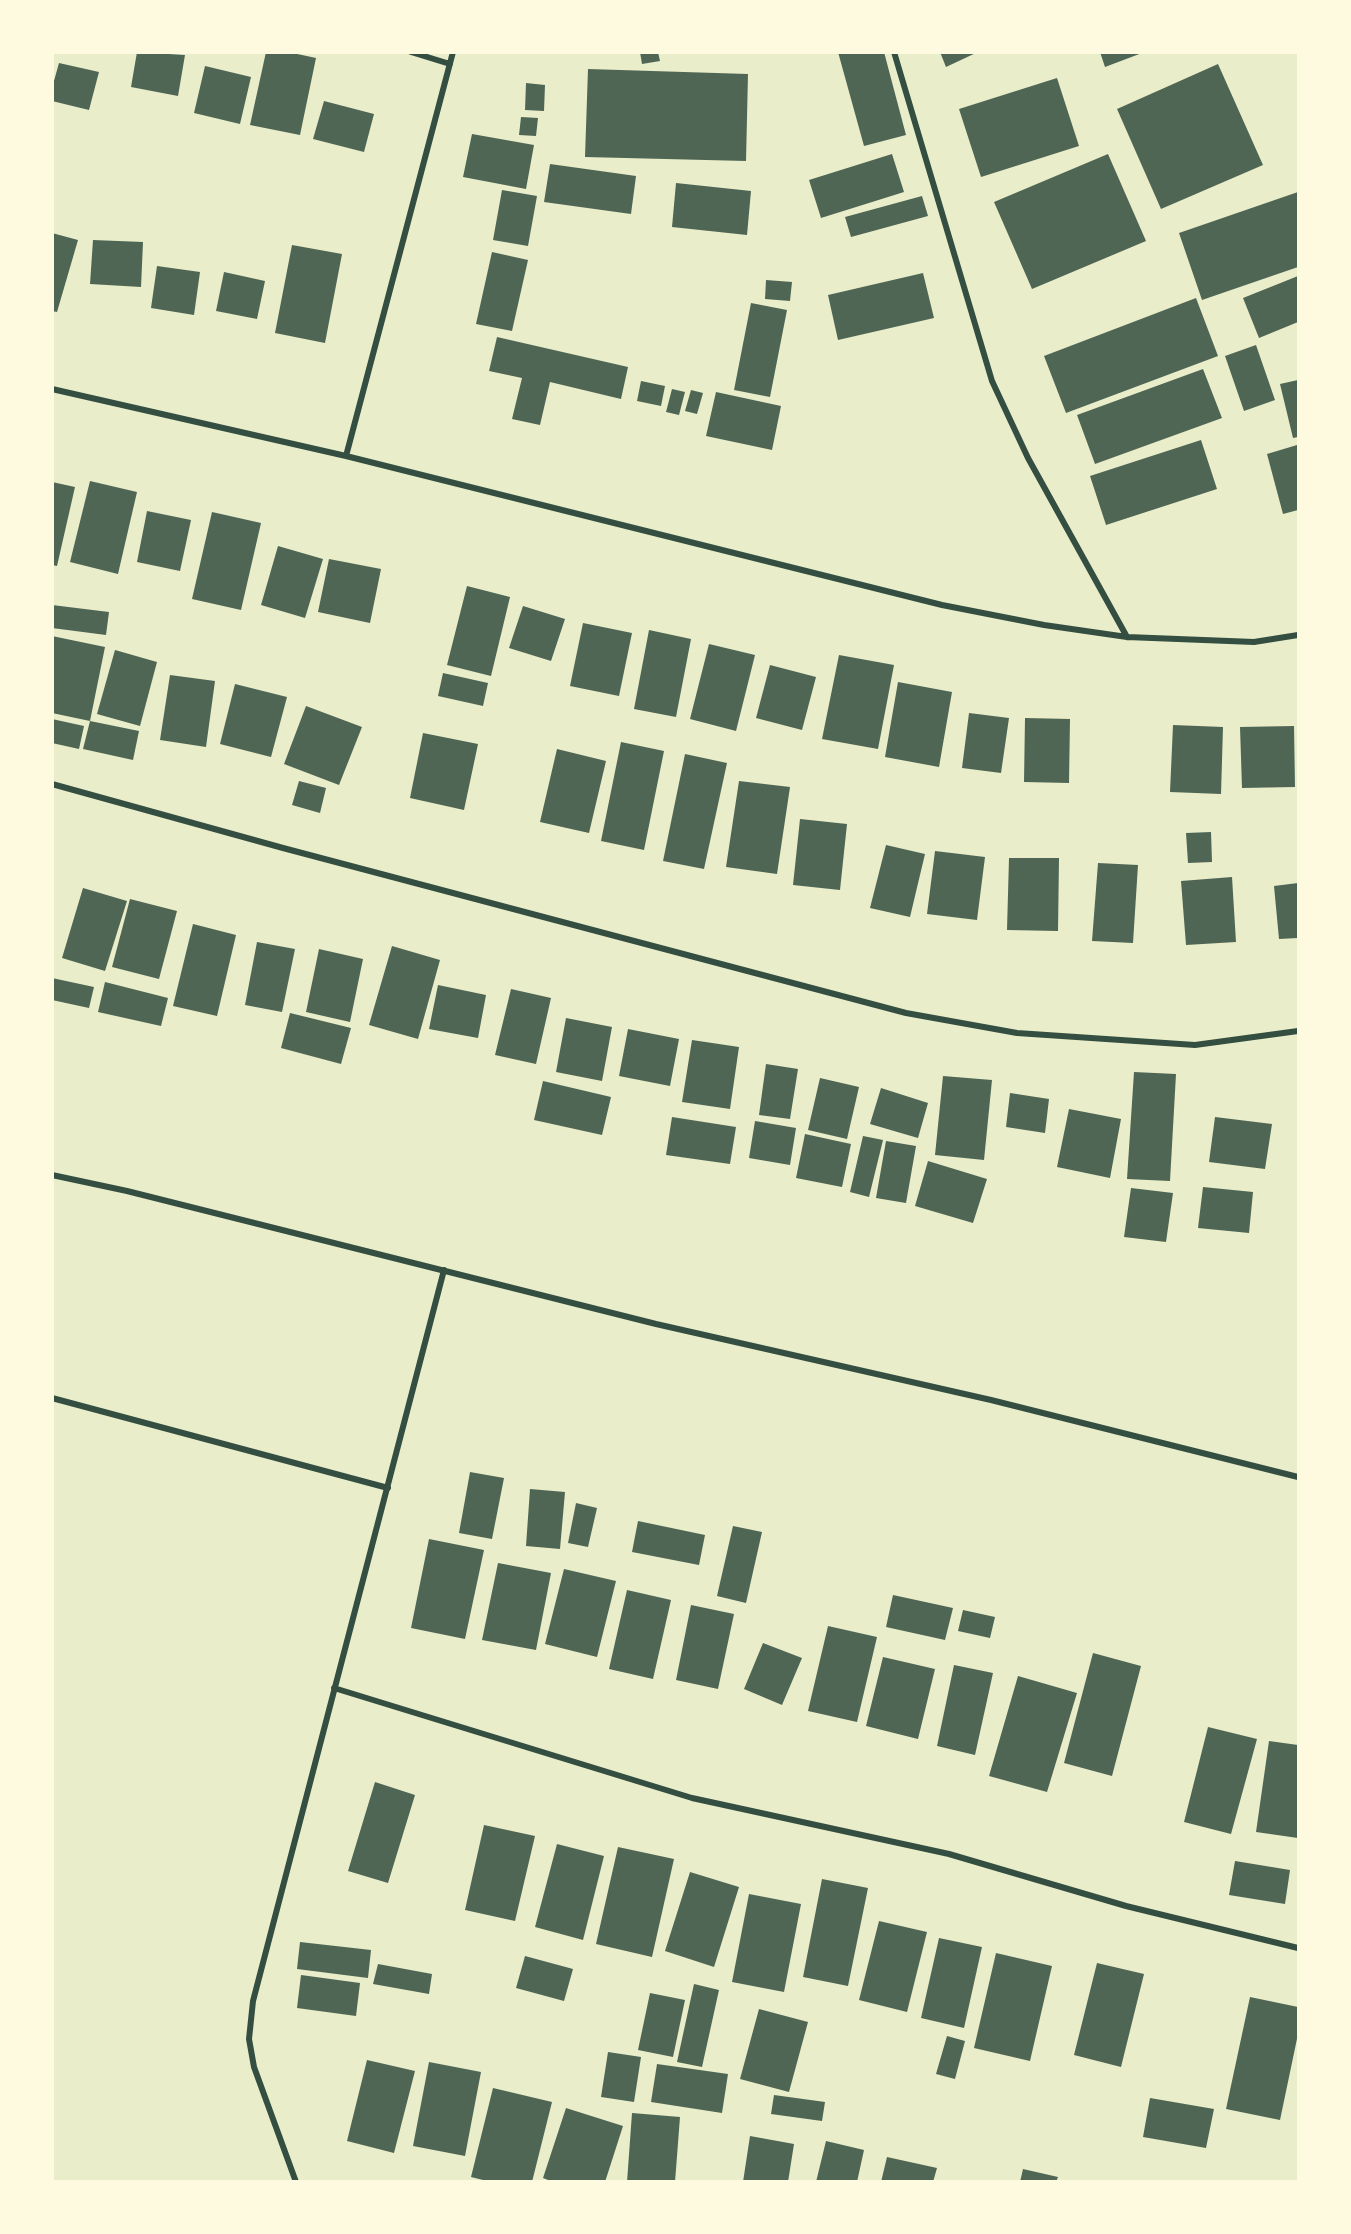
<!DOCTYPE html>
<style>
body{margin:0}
#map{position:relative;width:1351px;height:2234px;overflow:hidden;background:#e9edc9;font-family:Manrope,sans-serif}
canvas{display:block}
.frame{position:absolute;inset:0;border:54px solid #fefae0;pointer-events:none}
</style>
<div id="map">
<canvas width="1351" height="2234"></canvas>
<div class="frame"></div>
</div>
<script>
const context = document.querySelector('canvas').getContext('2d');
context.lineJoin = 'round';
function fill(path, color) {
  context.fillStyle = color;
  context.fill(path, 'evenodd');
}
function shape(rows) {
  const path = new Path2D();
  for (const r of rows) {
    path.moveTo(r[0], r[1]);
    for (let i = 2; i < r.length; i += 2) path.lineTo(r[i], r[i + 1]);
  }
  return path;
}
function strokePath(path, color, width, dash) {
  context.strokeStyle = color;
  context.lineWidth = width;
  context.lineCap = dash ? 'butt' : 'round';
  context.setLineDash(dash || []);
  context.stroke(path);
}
fill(shape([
 [137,52,185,55,178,96,131,87],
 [266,52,288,52,316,58,300,135,250,125],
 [640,52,658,52,660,61,642,64],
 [838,52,884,52,906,135,864,146],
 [940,52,978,52,946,67],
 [1100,52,1142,52,1142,53,1105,67],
 [59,63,99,72,89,110,52,101,52,88],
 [1218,64,1263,165,1161,209,1117,109],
 [205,66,251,77,240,124,194,113],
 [588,69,748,74,746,161,585,157],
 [1057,78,1079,146,981,177,959,109],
 [526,83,545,85,544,111,525,110],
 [324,101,374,114,364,152,313,139],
 [521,117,538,118,536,136,519,135],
 [472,134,534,145,526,189,463,177],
 [892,154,904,192,821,218,809,180],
 [1108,154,1146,241,1032,289,994,202],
 [550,164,636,176,631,214,544,202],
 [676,183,751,191,747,235,672,227],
 [502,190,537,196,528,246,493,240],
 [1298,192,1298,267,1202,300,1179,233],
 [922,196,928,216,851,237,845,217],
 [52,233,78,240,57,312,52,311],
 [93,240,143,242,141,287,90,284],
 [292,245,342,254,325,343,275,333],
 [492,252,528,260,512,331,476,324],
 [157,266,200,272,194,315,151,308],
 [224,272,265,281,257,319,216,311],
 [923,273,934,318,838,340,828,295],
 [1298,276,1298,322,1259,338,1243,298],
 [766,280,792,282,790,301,765,299],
 [1196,298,1218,356,1066,413,1044,356],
 [751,303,787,310,770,397,734,390],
 [497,337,628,367,621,399,550,382,540,425,512,419,522,378,489,371],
 [1256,345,1275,400,1244,411,1225,356],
 [1203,369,1222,418,1095,464,1077,415],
 [1298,380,1298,437,1293,438,1280,384],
 [641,381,665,386,661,406,637,401],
 [672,389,685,392,679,415,666,412],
 [691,390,703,393,697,414,685,411],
 [716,392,781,406,772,450,706,436],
 [1201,440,1217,489,1106,525,1090,476],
 [1297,445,1298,510,1283,514,1267,454],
 [90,481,137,492,118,574,70,562],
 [52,482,75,487,57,566,52,565],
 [147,511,191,520,180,571,137,562],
 [212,512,261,523,241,610,192,599],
 [278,546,323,559,305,618,261,605],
 [329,559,381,569,370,623,318,612],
 [467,586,510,597,491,676,447,665],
 [52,605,109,612,106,635,52,628],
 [523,606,565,619,551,661,509,648],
 [583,623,632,633,619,696,570,686],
 [649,630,691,639,676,717,634,709],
 [52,636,105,647,90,721,52,713],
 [709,644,755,655,736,731,690,719],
 [115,650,157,662,140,726,97,714],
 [839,655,894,665,878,749,822,739],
 [770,665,816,677,802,730,756,718],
 [443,673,488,683,483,706,438,696],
 [170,675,215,681,206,747,160,740],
 [898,682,952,692,939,767,885,757],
 [235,684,287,697,271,757,220,744],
 [306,706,362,727,339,785,284,764],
 [969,713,1009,718,1001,773,962,768],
 [1025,718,1070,719,1069,783,1024,782],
 [52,719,84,726,79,749,52,743],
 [90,721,139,731,133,760,83,749],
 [1173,725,1223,727,1221,794,1170,792],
 [1294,726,1295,787,1242,788,1240,727],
 [423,733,478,744,464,810,410,798],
 [621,742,664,751,644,850,601,841],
 [557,749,606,761,589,833,540,822],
 [685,754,727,763,704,869,663,861],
 [299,781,326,788,320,813,292,805],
 [739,781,790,787,777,874,726,867],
 [800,819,847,824,840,890,793,885],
 [1211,832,1212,862,1188,863,1186,833],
 [886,845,925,854,910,917,870,908],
 [935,851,985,857,977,920,927,914],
 [1009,858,1059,858,1058,931,1007,930],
 [1098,863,1138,865,1133,943,1092,941],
 [1232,877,1236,942,1186,945,1181,881],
 [1298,883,1298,938,1279,939,1274,886],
 [83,888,127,901,105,971,62,958],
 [130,899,177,911,159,979,112,967],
 [193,924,236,935,217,1016,173,1006],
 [257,942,295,949,282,1012,245,1005],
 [392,946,440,960,418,1039,369,1025],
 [319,949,363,959,350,1022,306,1012],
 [52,978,94,987,89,1008,52,1000],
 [105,982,168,998,161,1026,98,1012],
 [438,985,486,995,478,1038,429,1029],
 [511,989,551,998,536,1064,495,1055],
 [290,1013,351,1028,341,1064,281,1048],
 [566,1018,612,1027,602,1081,556,1072],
 [628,1029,679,1039,670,1086,619,1076],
 [692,1040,739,1047,730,1109,682,1102],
 [766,1064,798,1069,790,1119,759,1115],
 [1134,1072,1176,1074,1170,1181,1127,1179],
 [943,1076,992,1080,984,1160,935,1155],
 [820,1078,859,1087,847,1139,808,1130],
 [543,1081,611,1097,602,1135,534,1120],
 [881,1088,928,1103,918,1138,870,1124],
 [1010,1093,1049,1099,1045,1133,1006,1127],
 [1069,1109,1121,1119,1110,1178,1057,1167],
 [672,1117,736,1127,730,1164,666,1155],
 [1215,1117,1272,1124,1265,1169,1209,1162],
 [755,1121,796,1128,790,1165,749,1158],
 [805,1134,851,1144,842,1187,796,1178],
 [863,1136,883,1140,869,1197,850,1192],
 [886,1141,916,1146,906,1203,876,1198],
 [928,1161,987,1179,973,1223,915,1206],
 [1203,1187,1253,1192,1249,1233,1198,1228],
 [1131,1188,1173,1193,1166,1242,1124,1237],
 [470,1472,504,1478,492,1539,459,1533],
 [530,1489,565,1492,560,1549,526,1546],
 [576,1503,597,1508,588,1547,568,1543],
 [638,1521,705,1535,699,1565,632,1552],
 [733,1526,762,1532,746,1603,717,1596],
 [429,1539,484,1550,465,1639,411,1628],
 [498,1563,551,1573,536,1650,482,1640],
 [564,1569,616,1581,597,1657,545,1644],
 [627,1590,671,1600,653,1679,609,1669],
 [893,1595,953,1608,945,1640,886,1627],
 [691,1605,734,1614,718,1689,676,1680],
 [963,1610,995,1617,990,1638,958,1631],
 [828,1626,877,1637,857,1722,808,1711],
 [763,1643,802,1658,782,1705,744,1689],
 [1093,1653,1141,1666,1112,1776,1064,1763],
 [883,1657,935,1669,918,1739,866,1726],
 [954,1665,993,1673,975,1755,937,1746],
 [1018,1676,1077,1693,1047,1792,989,1776],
 [1208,1727,1257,1739,1231,1834,1184,1822],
 [1269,1741,1298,1745,1298,1838,1256,1832],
 [375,1782,415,1795,388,1883,348,1871],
 [484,1825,535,1836,515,1921,465,1910],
 [557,1844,604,1856,583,1940,535,1927],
 [618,1847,674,1859,652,1957,596,1944],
 [1235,1861,1290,1870,1285,1904,1229,1895],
 [690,1872,739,1887,714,1967,665,1951],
 [822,1879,868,1888,848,1986,803,1977],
 [749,1894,801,1904,784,1992,732,1982],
 [879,1921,927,1932,907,2012,859,2000],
 [939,1938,982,1947,964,2028,921,2018],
 [300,1942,371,1950,368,1978,297,1969],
 [996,1953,1052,1966,1030,2061,974,2048],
 [525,1956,573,1969,564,2001,516,1988],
 [1097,1963,1144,1974,1121,2067,1074,2055],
 [378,1964,432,1974,429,1994,373,1984],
 [301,1975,360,1983,356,2016,297,2008],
 [694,1984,719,1990,702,2067,677,2062],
 [650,1993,685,2000,673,2057,638,2050],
 [1250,1997,1298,2007,1298,2034,1280,2120,1226,2109],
 [759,2009,808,2022,789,2092,740,2079],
 [947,2036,965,2041,955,2079,936,2074],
 [608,2052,641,2057,634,2102,601,2097],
 [367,2060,415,2071,394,2153,347,2141],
 [429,2062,481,2072,465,2156,413,2146],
 [657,2064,728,2074,722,2113,651,2102],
 [493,2088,552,2102,532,2182,491,2182,471,2177],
 [774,2095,825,2102,822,2121,771,2114],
 [1150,2098,1214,2109,1206,2148,1143,2137],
 [566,2108,623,2126,605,2182,553,2182,543,2178],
 [632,2113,680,2117,675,2182,627,2182],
 [750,2136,794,2144,788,2182,743,2182],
 [826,2141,864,2150,857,2182,816,2182],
 [887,2157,937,2168,933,2182,881,2182],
 [1023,2169,1058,2177,1056,2182,1020,2182]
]), '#4f6655');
strokePath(shape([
 [411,52,450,64],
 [894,52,992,381,1028,458,1127,637],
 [52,389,346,456,942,605,1044,625,1127,637,1254,642,1298,635],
 [346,456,453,52],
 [52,784,283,848,906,1013,1017,1033,1195,1045,1298,1031],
 [52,1175,127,1191,656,1324,991,1400,1298,1477],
 [52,1398,388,1488],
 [334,1688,692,1798,949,1854,1126,1906,1298,1948],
 [296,2182,254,2067,249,2039,253,2001,444,1270]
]), '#344e41', 6);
</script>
